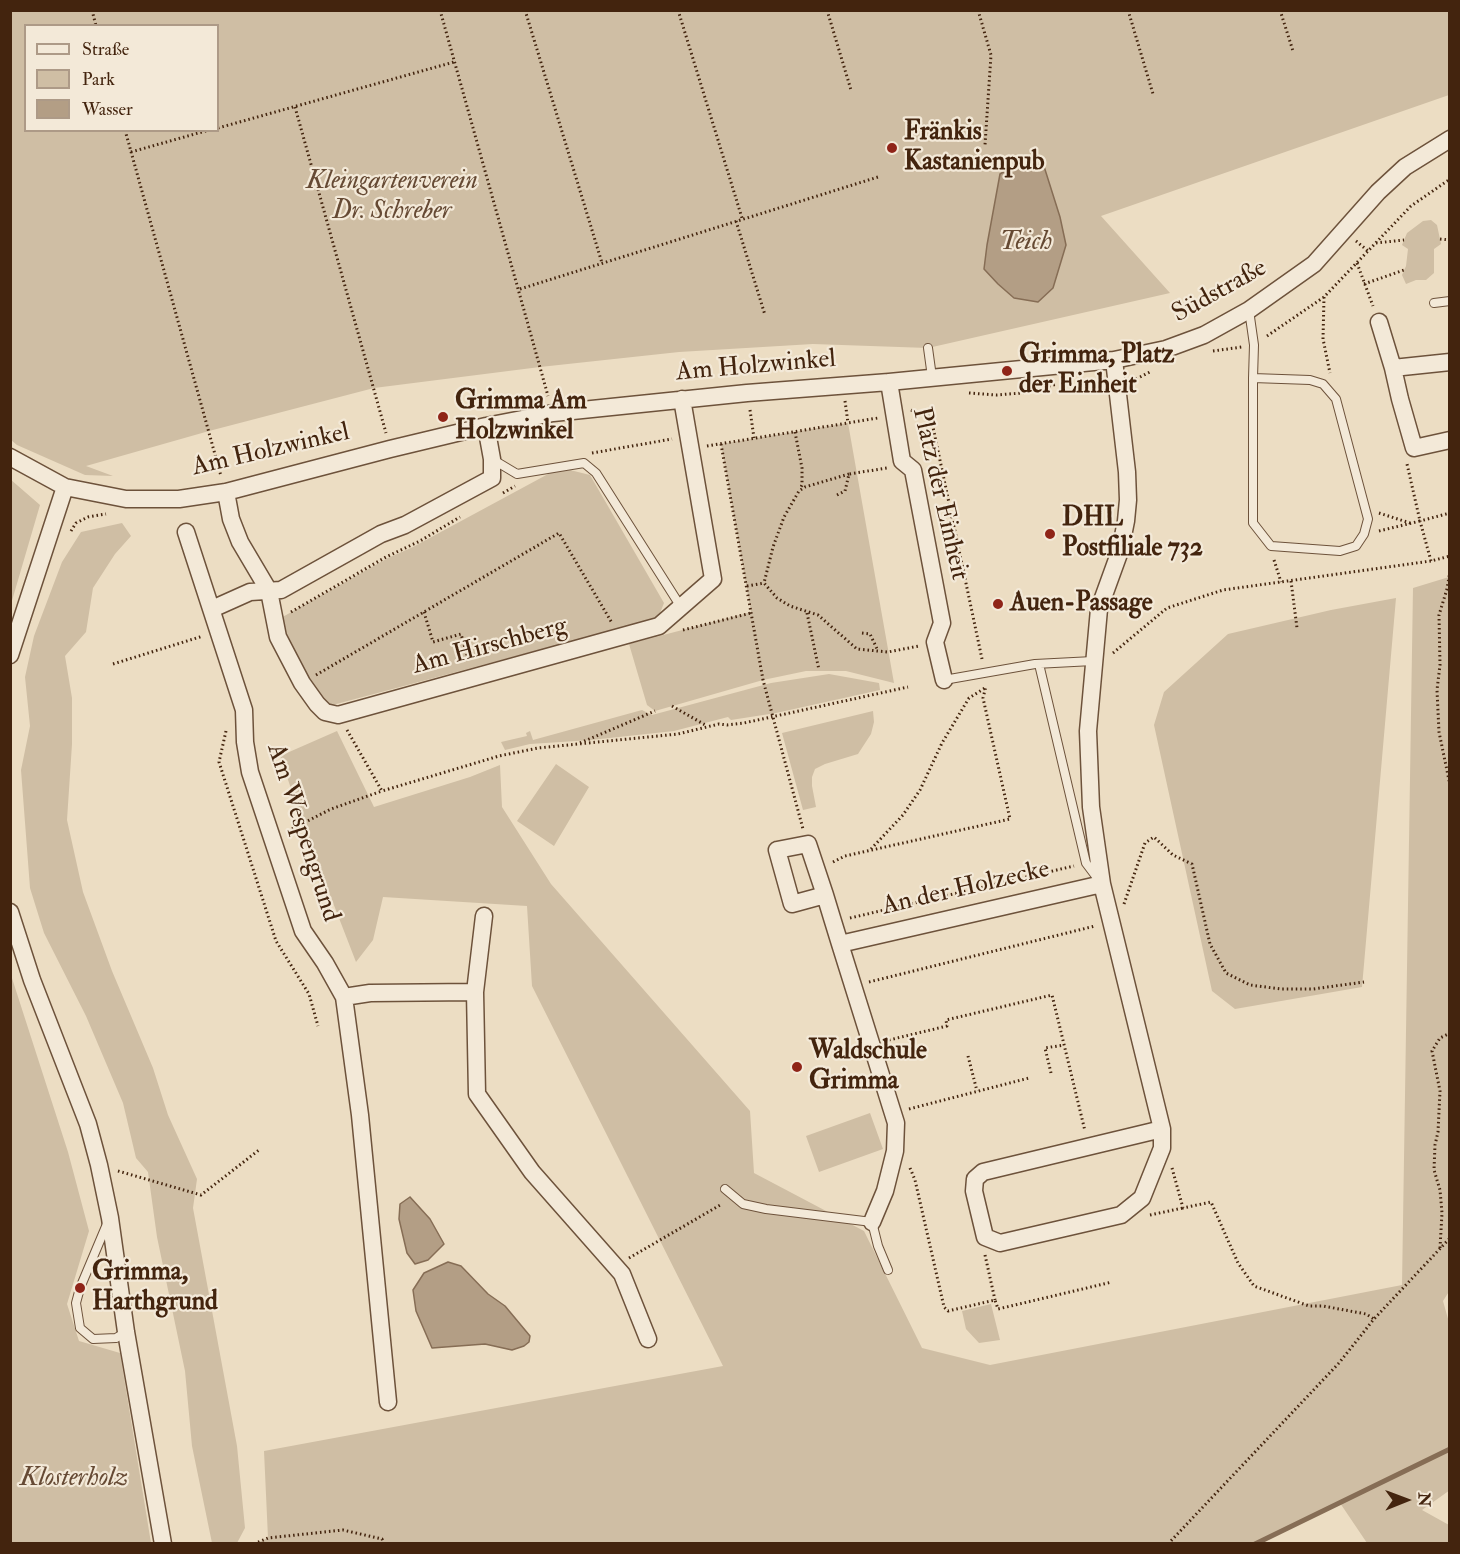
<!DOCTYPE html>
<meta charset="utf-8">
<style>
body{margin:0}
#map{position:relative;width:1460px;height:1554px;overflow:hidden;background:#ecddc3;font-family:"IM FELL Double Pica",serif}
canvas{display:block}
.frame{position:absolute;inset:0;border:12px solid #43240e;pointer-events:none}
.legend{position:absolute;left:24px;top:24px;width:195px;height:108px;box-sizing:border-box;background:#f3e9d8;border:2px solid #ad9a87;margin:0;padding:8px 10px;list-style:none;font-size:18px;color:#43240e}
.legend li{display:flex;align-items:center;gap:12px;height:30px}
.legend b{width:30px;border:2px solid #ad9a87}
.north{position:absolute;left:1376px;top:1470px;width:60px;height:60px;-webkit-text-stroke:4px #f3e9d8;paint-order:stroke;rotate:89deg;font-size:16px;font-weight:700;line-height:24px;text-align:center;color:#43240e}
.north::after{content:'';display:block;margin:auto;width:21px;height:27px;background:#43240e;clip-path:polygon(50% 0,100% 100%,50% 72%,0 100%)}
</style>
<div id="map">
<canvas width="1460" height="1554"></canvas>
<div class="frame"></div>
<ul class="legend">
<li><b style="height:8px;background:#f3e9d8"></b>Straße</li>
<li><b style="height:16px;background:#cfbea4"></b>Park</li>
<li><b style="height:16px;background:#b39e85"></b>Wasser</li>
</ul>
<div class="north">N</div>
</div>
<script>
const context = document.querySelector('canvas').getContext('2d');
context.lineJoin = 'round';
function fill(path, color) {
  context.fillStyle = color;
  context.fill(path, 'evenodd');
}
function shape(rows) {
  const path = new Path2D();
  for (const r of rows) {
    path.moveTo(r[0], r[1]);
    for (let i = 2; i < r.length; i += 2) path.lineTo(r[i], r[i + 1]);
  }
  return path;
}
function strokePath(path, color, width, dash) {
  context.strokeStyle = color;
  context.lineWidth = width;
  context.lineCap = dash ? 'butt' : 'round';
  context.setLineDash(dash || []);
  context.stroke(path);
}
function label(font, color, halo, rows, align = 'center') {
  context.font = font + ' "IM FELL Double Pica",serif';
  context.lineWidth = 4.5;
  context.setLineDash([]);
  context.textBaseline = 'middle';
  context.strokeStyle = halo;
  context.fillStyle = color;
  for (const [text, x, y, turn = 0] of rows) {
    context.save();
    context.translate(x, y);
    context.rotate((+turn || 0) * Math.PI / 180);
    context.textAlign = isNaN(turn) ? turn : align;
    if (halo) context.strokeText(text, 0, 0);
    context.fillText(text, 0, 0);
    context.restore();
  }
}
fill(shape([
 [10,11,1449,11,1449,95,1101,216,1170,293,928,348,813,344,679,352,540,367,374,388,209,431,86,466,113,476,85,475,17,445,11,440],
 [26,26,218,26,218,130,26,130],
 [1431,220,1437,225,1441,244,1434,249,1434,273,1426,280,1416,280,1406,284,1402,275,1406,266,1408,249,1402,245,1407,233,1423,221],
 [848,423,894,683,846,671,806,671,763,680,655,711,647,705,629,644,751,612,721,444],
 [570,470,590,475,664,603,658,618,329,706,318,698,286,642,279,619,388,558,413,547,550,473],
 [10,479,40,505,11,604,10,604],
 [122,523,131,536,115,554,93,588,86,632,65,656,72,698,72,744,67,820,83,892,112,971,153,1068,168,1115,197,1179,193,1208,237,1446,245,1528,237,1543,212,1543,192,1446,185,1371,157,1237,148,1172,136,1158,123,1103,86,1016,44,933,30,888,21,770,30,726,25,677,34,636,62,562,81,532],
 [1449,577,1450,1290,1443,1301,1450,1326,1450,1490,1422,1510,1449,1525,1449,1543,1367,1543,1340,1503,1255,1544,254,1544,268,1538,264,1451,723,1366,532,986,527,906,383,897,373,940,356,962,306,833,280,756,337,731,374,807,470,777,500,765,502,807,551,884,750,1111,754,1173,864,1231,922,1348,990,1365,1402,1285,1413,588],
 [1396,598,1362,987,1235,1009,1212,991,1154,725,1164,692,1228,634,1331,610],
 [829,674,879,683,880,690,776,713,731,720,728,717,674,731,591,740,530,744,505,750,501,742,527,736,526,733,530,731,533,740,642,710,652,715,771,683],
 [873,711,874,722,871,734,858,754,825,764,815,769,812,777,812,786,816,807,803,810,782,733],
 [556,764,589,787,554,846,517,821],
 [10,972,68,1152,89,1231,67,1304,79,1341,120,1353,151,1543,11,1543],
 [870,1113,883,1149,819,1172,806,1136],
 [991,1304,1000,1340,979,1343,966,1329,962,1311]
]), '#cfbea4');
const water = shape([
 [1042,160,1060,217,1066,245,1053,288,1038,302,1014,298,998,284,984,269,987,245,1000,174,1023,161,1042,160],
 [410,1197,430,1219,444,1244,428,1260,415,1264,407,1253,399,1219,400,1204,410,1197],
 [448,1262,461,1266,488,1294,505,1306,530,1336,529,1342,524,1346,512,1350,485,1344,432,1348,416,1311,413,1290,424,1273,448,1262]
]);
fill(water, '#b39e85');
strokePath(water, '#866d55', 1.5);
strokePath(shape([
 [1255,1544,1450,1449]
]), '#866d55', 5);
const service = shape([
 [1434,303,1450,301],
 [1249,310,1254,345,1253,378,1253,523,1271,546,1340,551,1356,546,1364,534,1368,519,1336,399,1323,384,1310,380,1253,378],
 [928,348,932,377],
 [492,459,517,474,584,463,596,473,681,607],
 [1039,664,1086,863,1098,879],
 [944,680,1035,664,1093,661],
 [725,1189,743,1204,766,1209,872,1222,878,1246,888,1270],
 [107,1224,80,1288,76,1303,80,1328,93,1339,116,1338,126,1332]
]);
const minor = shape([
 [1379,322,1393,368,1400,399,1414,448,1450,440],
 [1114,360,1127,472,1128,500,1126,521,1120,551,1099,609,1088,731,1091,807,1102,884,1162,1129,983,1172,975,1179,974,1191,985,1237,1000,1243,1121,1215,1142,1198,1162,1148,1162,1129],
 [1393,368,1450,362],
 [889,382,902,461,913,470,942,623,935,642,944,680],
 [10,457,65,487,126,499,179,499,226,492,390,449,486,426,553,413,747,393,889,382,1114,360,1166,349,1204,335,1249,310,1314,264,1378,192,1405,167,1450,139],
 [226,492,231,519,240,542,269,591,278,637,302,683,317,704,325,712,338,715,659,626,713,579,682,399],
 [186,532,244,710,245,742,250,772,303,931,325,963,344,997,360,1115,388,1402],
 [212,609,250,592,281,590,381,534,405,525,492,478,492,459,486,426],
 [10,655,65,487],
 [825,895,792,904,777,850,808,844,825,895,832,918,840,944,896,1123,895,1151,885,1191,872,1222],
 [10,912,32,980,88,1124,99,1165,110,1218,126,1332,163,1544],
 [840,944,1102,884],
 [475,992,484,916],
 [344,997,370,993,475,992,477,1094,532,1172,622,1274,648,1339]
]);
strokePath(service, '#6d523b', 10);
strokePath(minor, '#6d523b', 19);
strokePath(shape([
 [92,10,96,26],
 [440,10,548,396],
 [525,10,602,263],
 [678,10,742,218],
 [827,10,851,90],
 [978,10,991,55,985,145],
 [1128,10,1153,94],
 [1280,10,1293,51],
 [295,107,386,433],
 [218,128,454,62],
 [125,130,221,476],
 [131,152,209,130],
 [736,221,765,315],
 [1440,239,1450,240],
 [1356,241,1368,251],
 [1376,243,1404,240],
 [1357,263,1373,306],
 [1364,284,1404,270],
 [520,289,878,177],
 [1324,297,1323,339,1330,373],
 [1267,336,1324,297,1411,206,1450,179],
 [1213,351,1242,347],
 [1132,381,1150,372],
 [969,393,996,395,1022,393,1057,384],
 [845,401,848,423],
 [750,410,754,438],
 [911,410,919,414,930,413,982,659],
 [795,432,802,468,802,485,800,489],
 [721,444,763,680,803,829],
 [707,446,878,418],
 [592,453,672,439],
 [849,474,805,487,799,491,784,517,773,547,764,583,777,598,790,606,818,615,857,649,888,652,919,646],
 [503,493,515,486],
 [837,495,845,491,849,474,887,468],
 [1379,513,1410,523],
 [71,531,76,523,88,517,106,514],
 [1379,531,1420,521,1407,464],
 [1274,560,1281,582],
 [1431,561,1420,521,1450,513],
 [1450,571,1447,589,1439,615,1440,665,1437,690,1439,732,1450,785],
 [1291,581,1297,628],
 [747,586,764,583],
 [291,612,386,557,420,541,460,517],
 [424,612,433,642,461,634,469,662],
 [807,613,819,670],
 [683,630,751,613],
 [862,633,870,634,878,651],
 [1113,653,1167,608,1223,590,1431,561,1450,556],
 [113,664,203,636],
 [316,675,559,533,612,623],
 [672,706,707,726],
 [347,730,382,791,499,756,538,748,678,734,719,724,727,725,744,723,908,687],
 [226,731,219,762,276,941,309,994,318,1026],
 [580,743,655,711],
 [288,831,331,809,382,791],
 [871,849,903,815,920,790,942,743,969,698,985,688],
 [833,862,845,856,1010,819,983,698,986,686],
 [1124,904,1145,843,1154,837,1173,855,1192,864,1210,944,1226,973,1250,985,1281,989,1313,989,1364,982],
 [850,918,1074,866],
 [869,982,1095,926],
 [889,1040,947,1026,946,1020,1052,995,1085,1131],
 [968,1056,977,1091],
 [1051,1073,1045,1048,1064,1045],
 [909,1109,1029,1078],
 [910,1168,915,1180,944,1307,948,1311,995,1300,998,1309,1112,1282],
 [1172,1168,1183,1208,1211,1202,1238,1263,1254,1286,1309,1306,1323,1306,1366,1314,1374,1319],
 [118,1171,201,1195,259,1150],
 [1150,1215,1183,1208],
 [1440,1248,1442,1213,1440,1190,1434,1170,1435,1145,1438,1132,1440,1091,1432,1051,1440,1038,1450,1033],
 [985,1255,995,1300],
 [629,1258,722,1204],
 [254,1544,268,1538,343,1530,382,1539,384,1544],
 [1168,1544,1339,1363,1374,1319,1450,1238]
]), '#43240e', 3, [1.5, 3]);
strokePath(service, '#f3e9d8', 8);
strokePath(minor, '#f3e9d8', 16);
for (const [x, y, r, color] of [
 [892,148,6,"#8f2418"],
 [1007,371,6,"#8f2418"],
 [443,417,6,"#8f2418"],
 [1050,534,6,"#8f2418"],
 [998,604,6,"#8f2418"],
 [797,1067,6,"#8f2418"],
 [80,1288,6,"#8f2418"]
]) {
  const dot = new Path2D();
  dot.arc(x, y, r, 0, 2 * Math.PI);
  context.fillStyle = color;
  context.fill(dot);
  strokePath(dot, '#f3e9d8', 2);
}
label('bold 26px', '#43240e', '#f3e9d8', [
 ["Fränkis",904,133],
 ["Kastanienpub",904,163],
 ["Grimma, Platz",1019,356],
 ["der Einheit",1019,386],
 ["Grimma Am",455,402],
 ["Holzwinkel",455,432],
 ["DHL",1062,519],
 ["Postfiliale 732",1062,549],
 ["Auen-Passage",1010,604],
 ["Waldschule",809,1052],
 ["Grimma",809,1082],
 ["Grimma,",92,1273],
 ["Harthgrund",92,1303]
], 'left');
label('italic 26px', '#664a34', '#f3e9d8', [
 ["Kleingartenverein",392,182],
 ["Dr. Schreber",392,212],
 ["Klosterholz",74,1479]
]);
label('26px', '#43240e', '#f3e9d8', [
 ["Südstraße",1220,292,-29],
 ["Am Holzwinkel",756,367,-5],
 ["Am Holzwinkel",271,451,-13],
 ["Platz der Einheit",939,494,77],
 ["Am Hirschberg",490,647,-15],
 ["Am Wespengrund",302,833,72],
 ["An der Holzecke",966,889,-13]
]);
label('italic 27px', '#654932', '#f3e9d8', [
 ["Teich",1026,243]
]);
</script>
